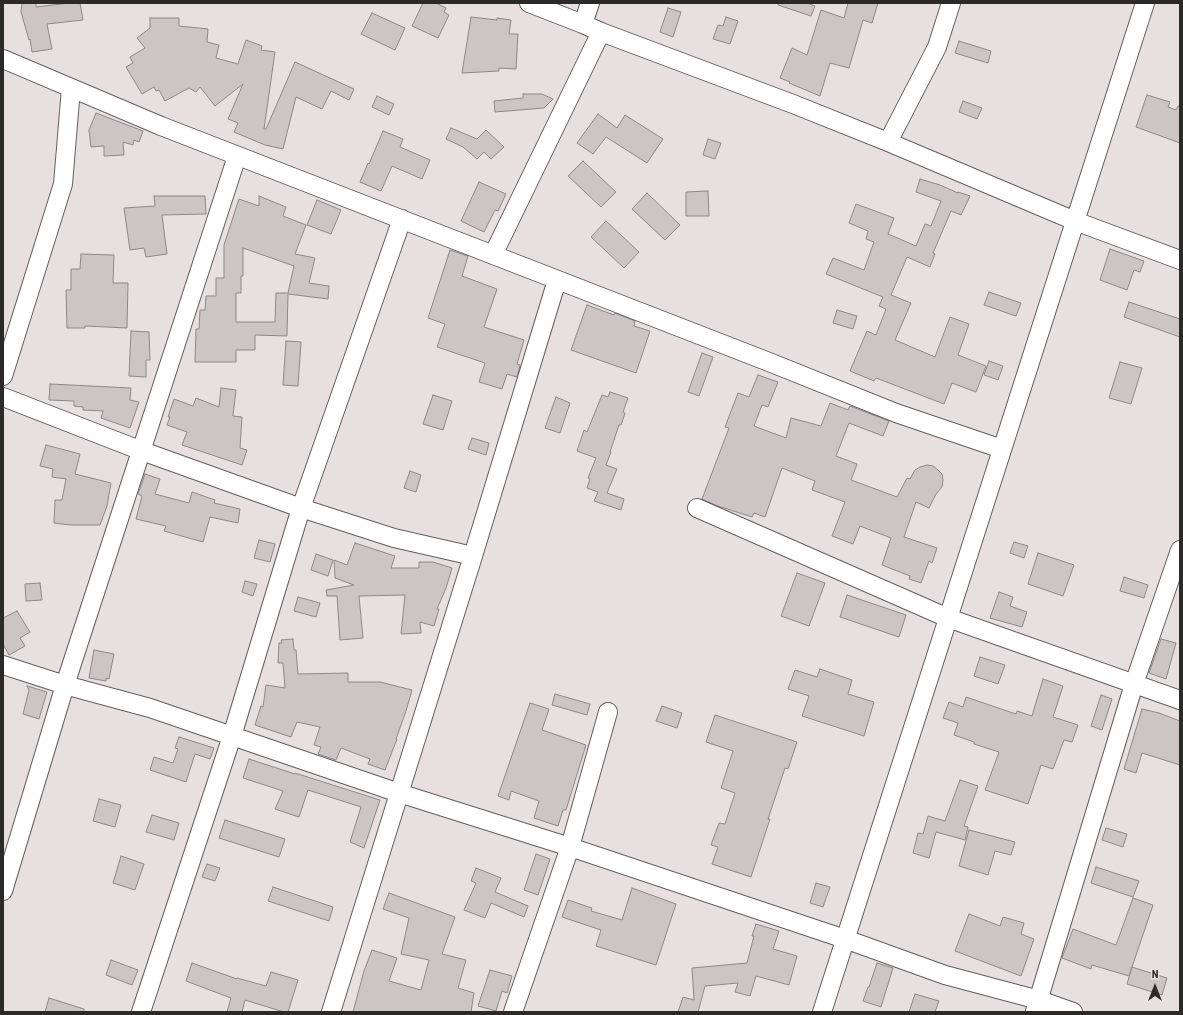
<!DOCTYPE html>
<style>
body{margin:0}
#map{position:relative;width:1183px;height:1015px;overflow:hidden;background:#e8e0e0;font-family:"Roboto Condensed",sans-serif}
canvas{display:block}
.frame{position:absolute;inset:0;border:4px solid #2c2a29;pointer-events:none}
.north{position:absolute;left:1135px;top:967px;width:40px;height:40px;-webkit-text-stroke:3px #e8e0e0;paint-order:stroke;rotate:0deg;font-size:11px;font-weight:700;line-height:16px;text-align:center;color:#2c2a29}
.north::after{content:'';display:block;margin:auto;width:14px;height:18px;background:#2c2a29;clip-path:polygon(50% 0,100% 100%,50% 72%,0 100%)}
</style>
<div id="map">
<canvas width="1183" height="1015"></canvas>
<div class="frame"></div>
<div class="north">N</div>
</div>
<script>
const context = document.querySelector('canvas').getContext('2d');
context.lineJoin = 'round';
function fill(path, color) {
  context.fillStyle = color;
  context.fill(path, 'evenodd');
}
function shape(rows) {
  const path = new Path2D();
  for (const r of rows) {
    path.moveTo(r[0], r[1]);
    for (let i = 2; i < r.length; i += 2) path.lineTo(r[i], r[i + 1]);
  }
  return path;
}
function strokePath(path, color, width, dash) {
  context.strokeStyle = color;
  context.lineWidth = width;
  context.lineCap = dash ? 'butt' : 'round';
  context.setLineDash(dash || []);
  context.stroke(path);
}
const building = shape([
 [22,3,36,3,36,7,69,3,80,3,83,20,47,24,52,49,32,52,30,39,29,40,21,12,22,3],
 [423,3,436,3,446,8,444,12,449,15,438,38,412,26,423,3],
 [778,3,807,3,815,6,811,16,778,5,778,3],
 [848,3,878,3,872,23,863,20,849,68,830,63,820,96,789,83,790,82,780,78,792,48,807,55,821,10,844,18,848,3],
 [668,8,681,12,673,37,660,32,668,8],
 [372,13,405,28,395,50,361,34,372,13],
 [471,17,497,20,497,18,511,20,509,34,518,34,516,69,499,68,499,71,462,73,471,17],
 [726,17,738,21,730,44,713,39,718,25,723,26,726,17],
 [150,18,179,18,179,26,208,29,207,42,219,45,216,58,238,64,246,40,262,46,261,50,275,52,264,129,266,129,295,62,354,89,349,100,331,91,322,109,296,97,283,149,265,145,234,132,238,123,228,119,243,84,215,106,200,87,196,92,189,88,165,101,159,90,156,91,154,87,142,94,126,67,133,63,130,57,145,48,137,38,150,28,150,18],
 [959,41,991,51,988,63,955,53,959,41],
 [523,94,542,94,553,99,544,108,495,112,494,101,523,98,523,94],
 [1147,95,1170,102,1168,107,1176,110,1178,106,1180,106,1180,143,1136,127,1147,95],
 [377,96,394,104,389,115,372,107,377,96],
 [963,101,982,108,977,119,959,112,963,101],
 [96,113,143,131,139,142,134,140,133,145,123,142,124,155,104,156,104,146,91,147,89,130,96,113],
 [598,114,617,128,625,115,663,139,647,163,606,137,593,154,577,143,598,114],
 [451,128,477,139,486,130,504,147,491,159,484,152,477,159,463,147,446,139,451,128],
 [383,131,403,139,400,147,430,160,422,179,392,166,381,191,360,182,368,163,369,164,383,131],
 [708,139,721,143,715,159,703,155,708,139],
 [583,161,616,192,601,207,568,176,583,161],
 [920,179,940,185,958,193,958,192,970,196,961,215,951,211,933,253,935,254,930,267,907,257,891,295,911,303,895,340,935,357,950,317,969,324,958,355,986,366,976,392,952,383,944,404,876,378,874,381,850,371,867,331,876,335,886,309,879,306,883,297,826,274,833,258,864,270,874,242,866,239,868,231,849,223,856,204,894,218,888,234,916,246,925,224,931,226,941,201,916,192,920,179],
 [479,182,506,194,498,211,495,210,484,232,461,221,479,182],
 [708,191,709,216,686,216,686,192,708,191],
 [647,193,680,225,665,240,632,209,647,193],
 [154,196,205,196,206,214,162,215,167,254,146,257,144,248,130,250,124,208,155,206,154,196],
 [259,196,286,207,283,216,306,225,295,254,315,258,309,283,329,286,328,299,288,294,287,336,255,335,255,350,236,350,236,362,195,362,196,329,199,329,200,310,205,310,206,296,216,296,216,278,224,278,224,245,239,199,259,206,259,196],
 [243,248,294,266,288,293,276,293,275,322,236,322,236,293,241,293,241,276,243,276,243,248],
 [317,200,341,210,331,234,307,225,317,200],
 [606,221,639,252,624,268,591,237,606,221],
 [1110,249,1144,261,1140,272,1134,270,1127,290,1100,280,1110,249],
 [450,250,468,256,462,276,497,289,484,327,524,340,517,364,520,365,517,377,507,374,502,389,479,382,485,363,437,347,445,324,428,318,450,250],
 [81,254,114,255,113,283,128,283,127,328,85,326,85,328,67,328,66,290,71,290,71,269,80,269,81,254],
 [989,292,1021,303,1016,316,984,305,989,292],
 [1129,302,1180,319,1180,337,1124,317,1129,302],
 [587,305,614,315,615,313,635,321,634,326,650,331,636,373,571,350,587,305],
 [837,310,857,316,853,329,833,323,837,310],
 [131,331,149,332,150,360,146,360,146,377,129,376,131,331],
 [286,341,301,342,298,386,283,385,286,341],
 [702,353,713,357,699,396,688,392,702,353],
 [989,361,1003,366,998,380,984,375,989,361],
 [1120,362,1142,368,1131,404,1109,398,1120,362],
 [758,375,778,382,768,407,762,405,754,426,786,438,791,418,821,426,830,403,848,410,850,406,889,421,883,436,849,423,836,456,857,464,851,480,897,497,907,478,910,479,915,470,920,467,927,465,933,466,938,470,942,474,943,480,942,487,936,494,929,508,916,502,904,537,937,548,932,563,929,561,921,583,909,579,910,576,882,565,891,538,860,526,853,544,832,536,845,502,812,490,815,481,782,468,765,517,754,513,752,517,718,506,702,499,729,428,725,427,738,393,749,397,758,375],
 [50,384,131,388,130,400,139,402,130,428,101,418,103,411,83,410,83,407,74,406,74,401,49,400,50,384],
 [221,388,236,390,233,416,242,417,240,448,247,450,242,465,182,445,187,432,167,425,170,417,168,417,174,399,193,406,196,398,219,407,221,388],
 [610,392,628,398,623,412,625,413,621,425,619,425,610,452,611,452,606,465,617,469,607,493,624,499,621,510,594,501,598,492,587,488,590,479,588,478,596,458,577,451,584,430,587,432,602,395,608,397,610,392],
 [433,395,452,401,443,430,423,424,433,395],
 [556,397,570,403,560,433,545,428,556,397],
 [472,438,489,443,486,455,468,449,472,438],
 [46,445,80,454,75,474,111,483,107,506,100,525,70,525,54,523,55,500,62,500,66,479,52,477,53,469,40,466,46,445],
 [410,471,421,475,416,492,404,488,410,471],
 [145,474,160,479,155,494,189,503,192,492,215,500,214,503,240,509,238,523,210,517,203,542,164,531,166,526,136,519,142,496,138,494,145,474],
 [259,540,275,544,270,562,254,558,259,540],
 [1014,542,1028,546,1024,558,1010,553,1014,542],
 [355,543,395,556,391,568,419,568,419,562,433,562,452,568,446,588,437,609,439,609,434,626,420,622,421,633,401,634,405,595,359,596,363,638,340,640,337,596,327,596,326,590,354,585,335,578,334,560,347,565,355,543],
 [1038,553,1074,565,1063,596,1028,584,1038,553],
 [316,554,333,560,328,576,311,570,316,554],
 [797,573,825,583,809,626,781,616,797,573],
 [1124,577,1148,585,1144,598,1120,591,1124,577],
 [245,581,257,584,253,596,242,592,245,581],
 [40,583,42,600,26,601,25,584,40,583],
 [999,592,1013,597,1010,606,1027,612,1022,627,990,618,999,592],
 [847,595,906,615,899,637,840,617,847,595],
 [298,597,320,603,316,617,294,611,298,597],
 [17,611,30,632,20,638,25,646,9,655,3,644,3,618,17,611],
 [293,639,294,650,296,650,298,674,348,673,348,682,380,682,412,690,406,711,396,739,397,739,385,770,368,764,370,759,341,748,336,760,318,754,321,747,314,745,320,727,297,722,291,737,255,725,261,706,263,707,266,685,285,688,283,663,278,663,279,643,282,643,281,640,293,639],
 [1161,639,1176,643,1166,679,1149,673,1161,639],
 [94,650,114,654,109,679,106,678,106,681,89,678,94,650],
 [980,657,1005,665,998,684,974,676,980,657],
 [820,669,852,680,848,694,874,702,864,736,802,716,809,696,788,689,795,670,817,677,820,669],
 [1043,679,1063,686,1053,717,1078,725,1072,742,1064,740,1053,769,1041,765,1028,804,985,790,999,752,974,744,974,742,954,735,958,723,943,718,949,702,963,707,966,697,1016,714,1017,711,1032,716,1043,679],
 [27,686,47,692,39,719,23,714,29,690,27,686],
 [555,694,590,704,587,715,552,705,555,694],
 [1101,695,1112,699,1102,730,1091,726,1101,695],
 [530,703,549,709,542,730,586,745,566,810,563,810,558,826,534,818,539,801,511,791,509,800,498,796,530,703],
 [662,706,682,713,677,728,656,721,662,706],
 [1142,709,1159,713,1180,721,1180,765,1142,753,1136,773,1124,769,1142,709],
 [715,715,797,742,788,769,785,768,768,819,770,819,751,877,712,864,718,847,711,845,719,823,725,824,735,793,721,788,733,751,706,742,715,715],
 [179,737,214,748,210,759,195,754,186,782,150,770,154,757,173,763,178,749,175,748,179,737],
 [249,759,295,774,295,773,380,800,364,848,350,842,361,807,308,790,299,817,275,809,283,791,243,778,249,759],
 [960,780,978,786,964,826,968,827,965,840,936,832,929,858,913,853,918,833,923,834,928,816,945,821,960,780],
 [99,799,121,805,115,827,93,821,99,799],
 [152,815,179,823,174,840,146,832,152,815],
 [225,820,285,839,279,857,219,838,225,820],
 [1106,828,1127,834,1123,847,1102,840,1106,828],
 [969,830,1015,842,1011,855,995,851,988,875,959,866,969,830],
 [536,854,550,859,538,895,524,890,536,854],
 [121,856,144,864,135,890,113,883,121,856],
 [207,864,220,868,215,881,202,877,207,864],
 [1096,867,1139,881,1133,897,1091,883,1096,867],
 [476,868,501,878,495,892,528,906,524,917,491,903,485,918,464,910,476,883,471,881,476,868],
 [816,883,830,887,823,907,810,903,816,883],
 [273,887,333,907,329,921,268,901,273,887],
 [632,888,676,904,656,965,596,946,601,930,562,917,568,900,592,908,591,911,622,920,632,888],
 [389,893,455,917,442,954,466,960,458,988,474,993,471,1012,353,1012,364,971,372,950,397,958,389,981,421,990,429,960,401,954,409,918,383,909,389,893],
 [1133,898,1153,905,1129,976,1092,965,1091,969,1062,958,1073,929,1116,945,1133,898],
 [969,914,1000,926,1003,917,1024,923,1021,934,1034,939,1021,976,955,951,969,914],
 [756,924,779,931,773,949,797,956,789,985,756,976,750,996,735,992,738,983,705,986,698,1012,678,1012,683,997,694,1000,692,968,747,963,754,936,752,936,756,924],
 [111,960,138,970,132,985,106,975,111,960],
 [192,963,237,979,237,978,266,986,271,972,298,980,288,1012,284,1012,245,1000,242,1012,227,1012,231,998,186,981,192,963],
 [877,963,893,968,881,1007,863,1001,868,987,869,987,877,963],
 [1132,967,1167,978,1162,995,1127,984,1132,967],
 [490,970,512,976,507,993,502,991,496,1011,478,1006,490,970],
 [915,994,939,1001,935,1012,909,1012,915,994],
 [49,998,84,1009,84,1012,45,1012,49,998]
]);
fill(building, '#cdc5c5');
strokePath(building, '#8e8787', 1);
const minor = shape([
 [529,3,583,24,601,32,793,104,888,142,1075,221,1180,260],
 [583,24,590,3],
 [3,59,161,126,769,362,896,413,1002,449],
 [888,142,937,47,951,3],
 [493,255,601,32],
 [3,376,63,184,71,88],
 [3,397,142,451,301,508,394,538,473,556],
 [697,508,948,618,1180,700],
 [3,665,65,685,150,708,399,793,570,847,845,939,945,975,1039,1000,1073,1012],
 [3,891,65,685,237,156],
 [1035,1011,1134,684,1180,550],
 [141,1012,232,736,301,508,402,219],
 [331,1012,473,556,557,280],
 [513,1012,570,847,608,712],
 [822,1012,1145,3]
]);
strokePath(minor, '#655e5e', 20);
strokePath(minor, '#fff', 18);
</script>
